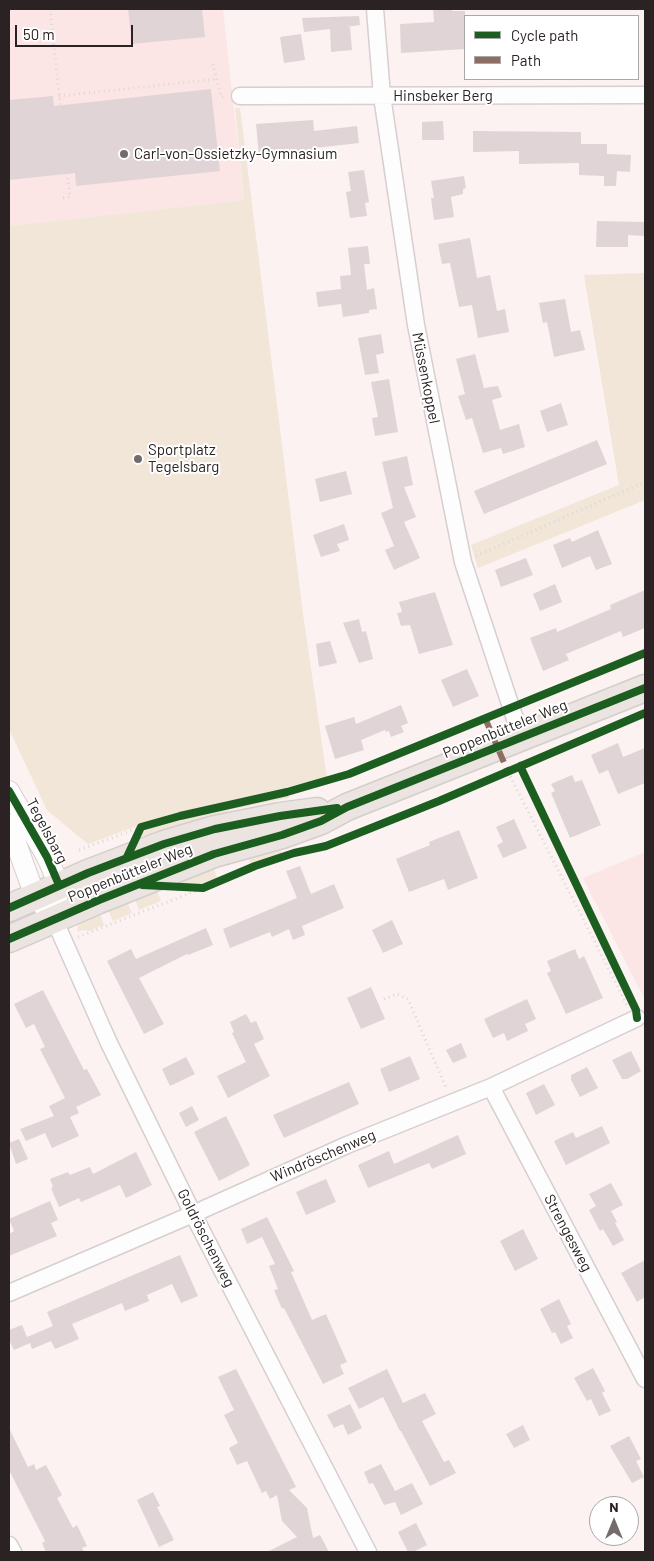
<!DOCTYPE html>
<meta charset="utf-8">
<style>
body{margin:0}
#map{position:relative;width:654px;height:1561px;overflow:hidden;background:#fbf2f1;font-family:Barlow,sans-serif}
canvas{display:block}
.frame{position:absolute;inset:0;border:10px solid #2b2323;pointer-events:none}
.legend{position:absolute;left:464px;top:15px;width:175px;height:65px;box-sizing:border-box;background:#fff;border:1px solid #aaa7a7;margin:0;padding:6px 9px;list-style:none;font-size:15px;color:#2b2323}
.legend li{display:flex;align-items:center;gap:10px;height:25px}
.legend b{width:25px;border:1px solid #aaa7a7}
.north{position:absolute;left:589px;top:1496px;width:50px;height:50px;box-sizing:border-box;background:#fff;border:1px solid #aaa7a7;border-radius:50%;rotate:0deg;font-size:14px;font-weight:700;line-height:20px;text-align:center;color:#2b2323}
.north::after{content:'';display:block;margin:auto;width:18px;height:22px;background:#746b6b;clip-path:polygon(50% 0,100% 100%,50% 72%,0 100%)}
.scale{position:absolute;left:15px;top:25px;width:118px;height:22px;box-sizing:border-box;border:2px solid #2b2323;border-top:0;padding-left:6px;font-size:15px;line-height:18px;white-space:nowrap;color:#2b2323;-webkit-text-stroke:4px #fff;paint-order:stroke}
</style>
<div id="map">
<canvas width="654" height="1561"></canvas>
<div class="frame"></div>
<ul class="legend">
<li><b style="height:6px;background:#1b5e20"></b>Cycle path</li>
<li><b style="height:6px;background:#8d6e63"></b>Path</li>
</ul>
<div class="north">N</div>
<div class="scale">50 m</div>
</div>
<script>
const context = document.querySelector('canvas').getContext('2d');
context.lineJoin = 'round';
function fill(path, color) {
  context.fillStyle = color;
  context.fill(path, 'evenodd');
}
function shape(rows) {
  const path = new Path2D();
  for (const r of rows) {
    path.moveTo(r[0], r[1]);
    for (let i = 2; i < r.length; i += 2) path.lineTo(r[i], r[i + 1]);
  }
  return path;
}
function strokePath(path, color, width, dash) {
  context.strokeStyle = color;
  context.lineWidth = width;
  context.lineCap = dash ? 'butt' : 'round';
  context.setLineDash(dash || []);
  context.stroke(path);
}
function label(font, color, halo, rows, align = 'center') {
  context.font = font + ' Barlow,sans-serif';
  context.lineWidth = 4;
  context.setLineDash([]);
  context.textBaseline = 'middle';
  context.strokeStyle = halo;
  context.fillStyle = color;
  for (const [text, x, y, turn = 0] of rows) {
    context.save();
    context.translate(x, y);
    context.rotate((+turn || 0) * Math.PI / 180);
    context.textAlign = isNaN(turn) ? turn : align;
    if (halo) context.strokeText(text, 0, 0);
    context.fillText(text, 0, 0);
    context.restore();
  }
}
fill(shape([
 [9,9,223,9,244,200,9,226],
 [645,852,645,1000,583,878]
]), '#fbe6e5');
fill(shape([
 [235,108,240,108,303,614,327,778,190,810,142,824,88,844,47,810,9,729,9,226,244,200],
 [645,273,645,500,478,568,471,545,619,485,584,275],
 [289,796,289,798,229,810,226,817,158,834,140,836,140,834,148,829,180,819,260,800],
 [278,844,282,854,251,865,249,859,261,848],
 [206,867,214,869,217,878,203,883,168,884],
 [157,891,161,901,139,910,135,899],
 [127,902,132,913,113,921,108,910],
 [100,914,104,925,89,931,83,930,77,932,78,926,82,920]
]), '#f1e6d7');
fill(shape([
 [128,9,202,9,205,37,132,44],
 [433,9,452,9,452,11,465,11,465,49,401,53,400,24,434,22],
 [359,16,360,25,346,27,350,27,352,50,331,52,330,29,304,32,302,18],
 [301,34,305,60,284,63,280,37],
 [211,89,220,171,76,186,75,173,9,180,9,100,53,96,54,106],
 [313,120,314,131,357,126,359,143,315,148,316,152,259,156,256,124],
 [443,121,444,140,422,140,422,122],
 [473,131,581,132,581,144,607,144,607,154,631,155,630,172,617,171,616,186,604,186,604,176,579,175,579,163,519,164,519,151,473,152],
 [364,170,369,202,365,203,367,216,350,218,346,192,351,191,348,172],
 [464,176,466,188,463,189,463,194,451,197,454,217,434,220,431,198,434,198,431,181],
 [597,221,645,222,645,236,628,235,628,247,596,247],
 [470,238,477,278,490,275,497,311,505,309,509,332,478,338,472,305,459,307,450,263,442,264,438,244],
 [368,246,370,264,364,264,367,290,374,288,377,309,369,310,369,313,343,317,341,304,318,307,316,292,341,289,340,276,351,275,348,248],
 [565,299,571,332,580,330,585,350,554,357,547,322,543,323,539,303],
 [381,334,384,353,376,355,379,373,365,375,358,338],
 [475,354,484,388,498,386,502,397,492,400,500,430,519,424,525,447,503,454,501,448,483,453,472,418,466,420,458,396,465,394,456,359],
 [389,379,398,432,375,436,372,418,378,417,371,382],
 [561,403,568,425,547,432,540,411],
 [597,440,607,464,484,514,474,491],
 [407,456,413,485,404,487,416,517,404,522,420,558,394,570,385,550,394,546,381,513,393,508,382,462],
 [346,471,352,494,320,502,315,479],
 [344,524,349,540,337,544,340,551,321,557,313,535],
 [598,530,612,564,596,570,590,556,562,568,553,545,570,538,572,542],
 [526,558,533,575,501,587,495,570],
 [555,584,562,602,540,611,533,594],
 [645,590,645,628,623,637,621,631,566,654,569,660,543,671,530,638,556,628,557,632,611,609,610,605],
 [435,592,453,645,419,654,410,625,401,626,397,613,402,612,399,602],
 [359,619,362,632,366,631,373,659,359,663,343,623],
 [330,641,337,663,319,667,316,644],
 [467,669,479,696,453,707,441,680],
 [401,705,408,723,401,726,404,732,391,737,389,731,386,732,385,730,361,740,364,750,335,759,325,726,354,717,356,724],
 [618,743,623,757,645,748,645,783,618,794,608,770,599,774,591,755],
 [572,775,575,782,582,780,601,825,570,838,551,793,555,791,551,784],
 [514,819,527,848,503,858,497,845,503,842,496,827],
 [459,830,478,878,448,890,444,879,409,892,396,859,430,845,429,842],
 [300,866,311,894,334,884,344,908,302,926,305,935,293,940,289,929,272,937,270,932,230,948,223,929,297,898,286,871],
 [392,920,403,944,383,953,372,930],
 [206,928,213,945,188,955,187,954,139,978,164,1024,144,1034,107,961,131,949,136,959],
 [575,949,579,959,584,956,603,998,566,1014,547,973,551,971,547,961],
 [371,987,385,1019,361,1029,347,998],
 [43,990,84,1070,87,1069,101,1095,76,1107,79,1113,70,1117,79,1136,52,1148,45,1133,26,1141,20,1129,54,1116,49,1106,65,1098,40,1049,45,1047,34,1024,26,1028,14,1004],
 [527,999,536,1019,525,1024,528,1031,507,1041,504,1033,493,1038,484,1019],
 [246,1014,251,1023,256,1021,264,1039,254,1044,270,1076,228,1098,217,1076,246,1062,232,1033,234,1032,230,1022],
 [461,1043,467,1057,453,1063,446,1050],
 [631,1051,641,1071,627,1079,622,1079,612,1060],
 [410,1056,420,1079,389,1092,380,1069],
 [186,1057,195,1074,170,1086,162,1069],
 [587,1067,598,1088,580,1097,571,1080,571,1075],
 [349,1082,359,1104,284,1138,273,1115],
 [544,1084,555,1105,536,1115,526,1093],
 [192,1106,199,1120,186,1127,179,1113],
 [226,1116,250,1165,219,1181,194,1132],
 [602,1126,610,1143,566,1165,554,1141,573,1132,576,1138],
 [458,1135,466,1154,432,1169,429,1163,368,1188,358,1165,389,1151,394,1164],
 [19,1139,28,1159,16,1164,9,1143],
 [136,1152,152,1185,126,1198,120,1185,81,1202,79,1198,59,1207,51,1188,53,1187,50,1179,68,1172,70,1175,90,1167,93,1174],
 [326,1179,336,1202,306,1215,296,1192],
 [611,1183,623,1205,611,1211,617,1222,615,1223,624,1240,613,1246,603,1229,600,1231,589,1210,596,1206,589,1194],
 [50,1201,58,1220,51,1223,57,1236,9,1256,9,1234,14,1231,9,1219],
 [267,1217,294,1271,291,1272,312,1320,326,1314,347,1362,340,1365,344,1374,323,1384,284,1308,282,1309,274,1290,278,1289,269,1266,275,1264,262,1237,247,1244,241,1229],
 [523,1229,538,1259,515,1271,500,1241],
 [180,1255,198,1296,181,1303,172,1284,147,1295,149,1301,125,1311,122,1303,72,1324,79,1339,55,1349,51,1341,32,1349,30,1343,14,1350,9,1340,9,1330,22,1325,27,1337,53,1326,47,1312],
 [645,1260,645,1297,637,1302,621,1273],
 [559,1299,571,1324,567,1326,573,1338,561,1344,555,1332,552,1333,540,1309],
 [593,1368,605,1391,602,1393,611,1411,599,1416,591,1399,587,1401,574,1378],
 [236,1369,296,1487,289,1490,307,1508,313,1538,320,1535,329,1552,267,1552,297,1537,282,1521,277,1495,270,1499,266,1491,262,1493,247,1461,237,1465,229,1448,238,1443,224,1415,234,1410,218,1377],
 [387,1369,403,1403,425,1393,436,1414,422,1421,444,1462,449,1460,456,1473,430,1486,401,1431,400,1431,383,1397,359,1409,348,1388],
 [350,1404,362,1428,348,1435,343,1424,334,1428,327,1415],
 [523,1425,530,1440,514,1448,506,1434],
 [9,1428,28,1467,34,1464,36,1470,46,1465,62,1495,57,1498,73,1528,77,1525,87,1546,82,1548,84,1552,46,1552,42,1543,45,1541,9,1470],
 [629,1436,641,1459,636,1461,644,1477,632,1483,610,1446],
 [381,1464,395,1491,412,1483,423,1504,401,1515,395,1502,384,1505,373,1483,369,1484,364,1472],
 [153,1492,160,1506,157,1507,174,1540,159,1547,137,1500],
 [416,1523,427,1545,413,1552,408,1552,398,1532]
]), '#e0d4d7');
const minor = shape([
 [375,9,382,96,416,325,463,562,521,737],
 [240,96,645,95],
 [54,919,109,1043,193,1214,368,1552],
 [491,1087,645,1379],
 [9,1293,193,1214,347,1145,491,1087,637,1018],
 [9,1545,13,1552]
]);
const tertiary = shape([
 [9,791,47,857,59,885,54,919],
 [9,824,35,896,45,908]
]);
const primary = shape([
 [9,908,88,873,164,844,215,829,280,816,317,811],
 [9,939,99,900,214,854,282,835,321,821,347,807,645,688]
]);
strokePath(minor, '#d7cfcf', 19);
strokePath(tertiary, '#d7cfcf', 22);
strokePath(primary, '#d3cece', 29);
strokePath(shape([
 [50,9,70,197,62,198],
 [213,64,221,97,226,97],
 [59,96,216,79],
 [476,556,645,482],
 [508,772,628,1007],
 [79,850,141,827],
 [78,937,203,888],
 [384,999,397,994,408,999,447,1090]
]), '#dbd8d8', 3, [1, 4]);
strokePath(minor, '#fefdfd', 16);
strokePath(tertiary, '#fefdfd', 20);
strokePath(primary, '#ece4e0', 26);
strokePath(shape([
 [485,718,508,772]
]), '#8d6e63', 6, [12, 6]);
strokePath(shape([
 [520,766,636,1010,637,1018],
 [9,791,47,857,59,885],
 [127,857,141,827,180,816,287,792,349,774,645,653],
 [142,885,203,888,255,866,294,853,326,846,439,801,645,713],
 [9,908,88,873,164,844,215,829,280,816,337,808],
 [9,939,99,900,214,854,282,835,321,821,347,807,645,688]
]), '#1b5e20', 8);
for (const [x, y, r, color] of [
 [124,154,5,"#746b6b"],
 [138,459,5,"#746b6b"]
]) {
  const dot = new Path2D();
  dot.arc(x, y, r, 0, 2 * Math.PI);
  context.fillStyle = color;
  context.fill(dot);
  strokePath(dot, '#fff', 2);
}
label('15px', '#2b2323', '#fff', [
 ["Hinsbeker Berg",443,96],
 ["Müssenkoppel",426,378,79],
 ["Poppenbütteler Weg",505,729,-22],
 ["Tegelsbarg",47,831,62],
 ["Poppenbütteler Weg",130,873,-22],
 ["Windröschenweg",323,1156,-23],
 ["Strengesweg",568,1233,62],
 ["Goldröschenweg",206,1238,63]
]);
label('15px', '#2b2323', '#fff', [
 ["Carl-von-Ossietzky-Gymnasium",134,154],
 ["Sportplatz",148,450],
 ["Tegelsbarg",148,467]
], 'left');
</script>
